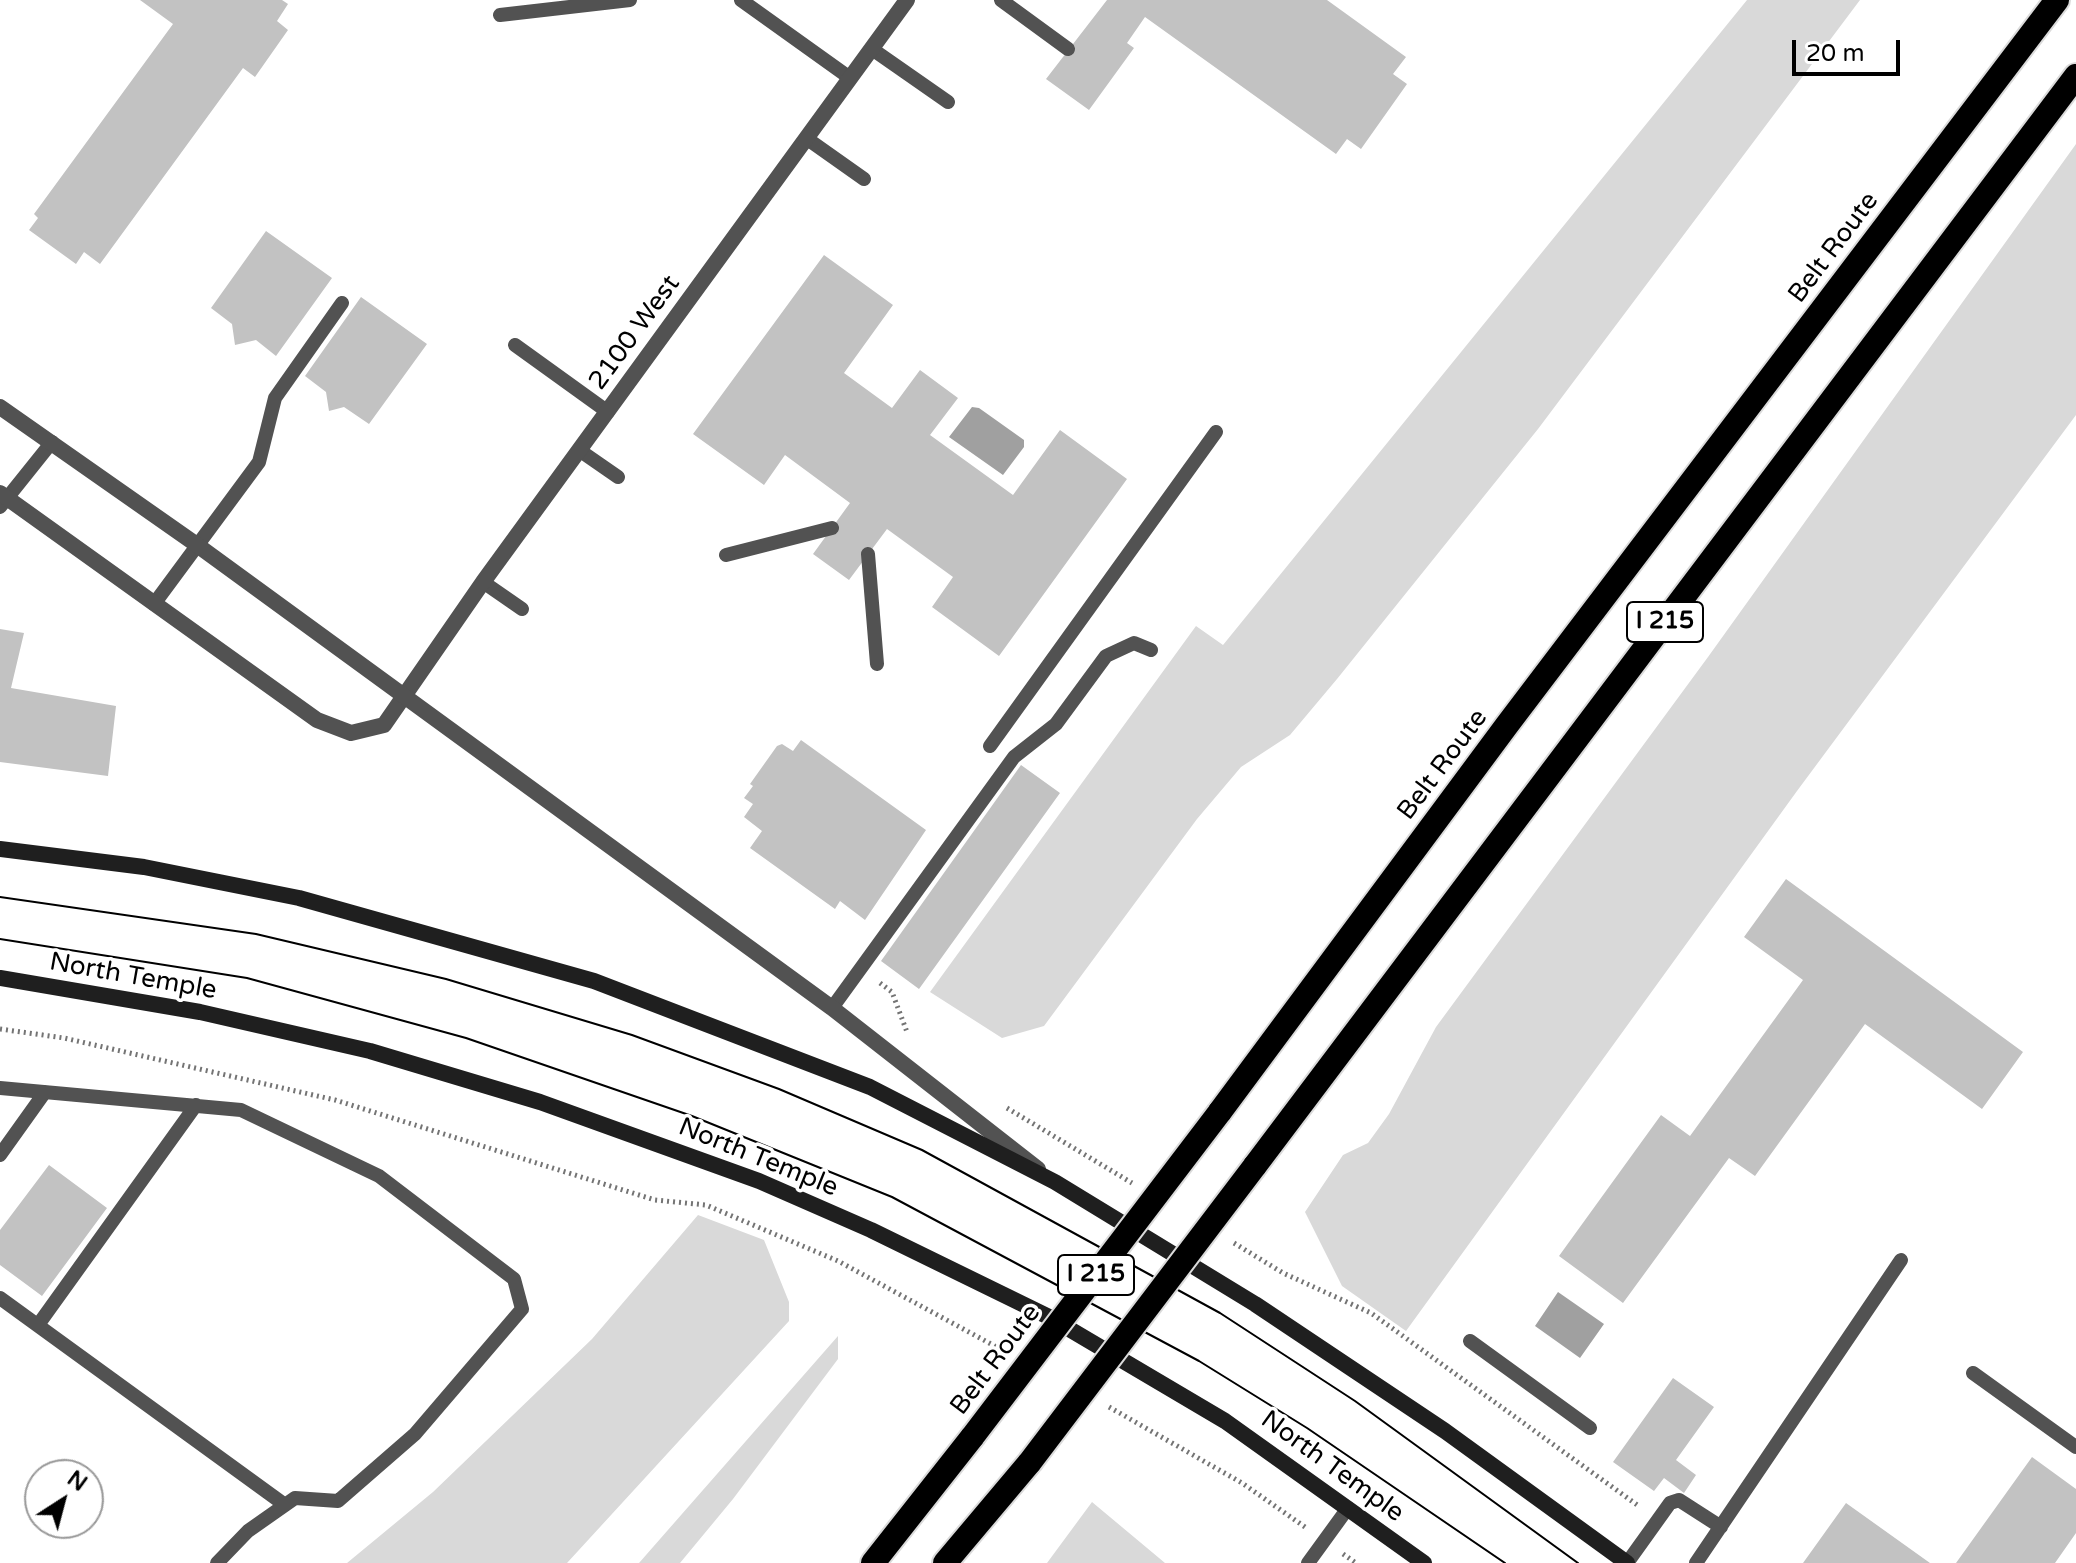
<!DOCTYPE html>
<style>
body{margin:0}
#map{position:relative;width:2076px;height:1563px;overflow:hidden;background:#fff;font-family:"Varela Round",sans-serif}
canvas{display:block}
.north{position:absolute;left:24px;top:1459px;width:80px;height:80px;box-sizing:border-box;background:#fff;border:2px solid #999;border-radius:50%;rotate:36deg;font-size:22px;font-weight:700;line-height:32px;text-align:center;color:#000}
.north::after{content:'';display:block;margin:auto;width:28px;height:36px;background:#000;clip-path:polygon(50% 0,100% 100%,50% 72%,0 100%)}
.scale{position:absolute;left:1792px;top:40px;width:108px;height:36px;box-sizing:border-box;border:4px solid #000;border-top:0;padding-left:10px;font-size:24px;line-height:28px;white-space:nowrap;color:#000;-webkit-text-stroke:6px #fff;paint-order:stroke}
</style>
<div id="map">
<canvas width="2076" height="1563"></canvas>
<div class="north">N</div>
<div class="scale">20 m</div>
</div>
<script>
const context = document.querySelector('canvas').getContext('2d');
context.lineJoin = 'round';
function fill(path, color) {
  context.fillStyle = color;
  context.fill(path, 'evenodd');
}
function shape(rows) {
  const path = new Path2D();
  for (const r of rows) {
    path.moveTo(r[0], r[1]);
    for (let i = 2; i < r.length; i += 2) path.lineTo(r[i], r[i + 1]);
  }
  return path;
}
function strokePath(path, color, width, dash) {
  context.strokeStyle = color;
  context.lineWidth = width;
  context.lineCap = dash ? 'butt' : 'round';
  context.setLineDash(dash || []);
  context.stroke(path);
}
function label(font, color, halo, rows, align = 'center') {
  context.font = font + ' "Varela Round",sans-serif';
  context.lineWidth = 7;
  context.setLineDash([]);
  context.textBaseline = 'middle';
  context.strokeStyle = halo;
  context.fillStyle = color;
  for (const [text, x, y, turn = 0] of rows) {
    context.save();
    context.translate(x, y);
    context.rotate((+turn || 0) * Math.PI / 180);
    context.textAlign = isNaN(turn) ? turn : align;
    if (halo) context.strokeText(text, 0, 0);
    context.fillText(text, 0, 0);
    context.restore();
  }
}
fill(shape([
 [1747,0,1860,0,1538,429,1337,679,1290,735,1241,767,1197,819,1044,1026,1002,1038,930,992,1196,626,1223,645],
 [2076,144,2076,415,1797,791,1406,1331,1342,1286,1305,1212,1343,1155,1368,1143,1389,1114,1436,1027,1708,657],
 [698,1215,764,1240,789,1302,789,1321,567,1563,347,1563,433,1492,592,1339],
 [838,1336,838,1359,733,1499,680,1563,639,1563],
 [1092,1502,1165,1563,1047,1563]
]), '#d9d9d9');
fill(shape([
 [972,407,979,408,1024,440,1024,447,1003,475,949,437],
 [1558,1292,1604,1324,1580,1358,1535,1326]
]), '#a0a0a0');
fill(shape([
 [140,0,282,0,288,4,277,21,288,30,255,77,243,68,100,264,84,252,76,264,29,230,38,218,34,214,173,24],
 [1107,0,1327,0,1406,57,1393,74,1407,84,1361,149,1347,139,1336,154,1145,17,1127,43,1134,48,1089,110,1046,79],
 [266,231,332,278,276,356,256,340,235,345,232,324,211,308],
 [824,255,893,305,844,373,892,408,920,370,958,398,930,435,1013,495,1060,430,1127,479,999,656,932,607,953,577,887,529,849,580,813,554,850,503,785,455,764,485,693,434],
 [361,297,427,344,369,424,344,407,329,411,326,392,305,376],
 [0,629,24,633,11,688,116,706,108,776,0,762],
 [801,740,926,830,865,920,840,901,835,909,750,848,762,831,744,817,753,804,744,798,753,786,750,784,777,746,782,744,793,751],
 [1021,765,1060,793,919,989,881,961],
 [1786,879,2023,1052,1982,1109,1865,1024,1755,1176,1729,1158,1623,1303,1559,1256,1661,1115,1690,1136,1803,980,1744,937],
 [49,1165,107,1208,42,1296,0,1265,0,1230],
 [1673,1378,1714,1407,1676,1460,1696,1475,1684,1493,1664,1478,1654,1491,1613,1462],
 [2032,1457,2076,1489,2076,1533,2055,1563,1956,1563],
 [1846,1503,1930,1563,1803,1563]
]), '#c2c2c2');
const motorway = shape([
 [1219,1113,1507,725,2057,0],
 [1254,1167,2076,76],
 [873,1563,973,1436],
 [945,1563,1030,1462]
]);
strokePath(motorway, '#dbdbdb', 28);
strokePath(shape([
 [880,983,892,992,907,1032],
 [0,1029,64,1038,335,1100,655,1200,706,1205,838,1261,1002,1350],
 [1007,1108,1132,1183],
 [1234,1243,1283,1273,1371,1313,1640,1507],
 [1109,1407,1242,1483,1305,1527],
 [1343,1554,1356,1563]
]), '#747474', 5, [2, 4]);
strokePath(shape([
 [741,0,850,78],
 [1001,0,1068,49],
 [500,15,630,0],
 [872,49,948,102],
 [806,138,864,179],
 [515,345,608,412],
 [579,450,618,477],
 [0,507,52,442],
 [868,554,877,664],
 [726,555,832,528],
 [483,582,522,609],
 [154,604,259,462,275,398,342,303],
 [990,746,1216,432],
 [832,1008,1014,757,1056,724,1106,656,1134,643,1151,650],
 [0,1088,241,1110,379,1176,514,1279,522,1309,415,1434,338,1501,295,1498,248,1531,217,1563],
 [0,1155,45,1092],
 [0,1298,285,1505],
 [38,1325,196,1105],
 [1470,1341,1590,1428],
 [1973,1373,2076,1447],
 [1308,1563,1348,1508],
 [1627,1563,1670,1503,1679,1500,1721,1527],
 [1696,1563,1901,1260]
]), '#525252', 14);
strokePath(shape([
 [0,493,317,720,351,733,384,725,483,582,907,0]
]), '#525252', 16);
strokePath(shape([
 [0,407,197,545,832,1008,1038,1169]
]), '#525252', 16);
strokePath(shape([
 [0,849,144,867,299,898,594,981,870,1087,1055,1182,1255,1304,1445,1431,1627,1563],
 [0,978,200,1012,370,1051,540,1102,759,1181,871,1230,1049,1317,1225,1421,1424,1563]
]), '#1f1f1f', 16);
strokePath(motorway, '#000', 24);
strokePath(shape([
 [0,897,256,934,446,979,632,1035,779,1089,922,1150,1220,1313,1355,1401,1578,1563],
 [0,939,247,978,466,1038,692,1116,892,1197,1199,1361,1307,1428,1505,1563]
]), '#000', 2);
const motorwayBridge = shape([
 [973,1436,1219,1113],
 [1030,1462,1254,1167]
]);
strokePath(motorwayBridge, '#dbdbdb', 28, []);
strokePath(motorwayBridge, '#000', 24);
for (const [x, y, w] of [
 [1665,622,76],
 [1096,1275,76]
]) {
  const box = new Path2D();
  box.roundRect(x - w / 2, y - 20, w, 40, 6);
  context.fillStyle = '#fff';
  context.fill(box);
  strokePath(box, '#000', 2);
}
label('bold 24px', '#000', null, [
 ["I 215",1665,622],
 ["I 215",1096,1275]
]);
label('26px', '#000', '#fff', [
 ["Belt Route",1834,248,-53],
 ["2100 West",635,333,-54],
 ["Belt Route",1443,765,-53],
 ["North Temple",133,977,10],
 ["North Temple",758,1158,22],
 ["Belt Route",996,1360,-53],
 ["North Temple",1332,1467,36]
]);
</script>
